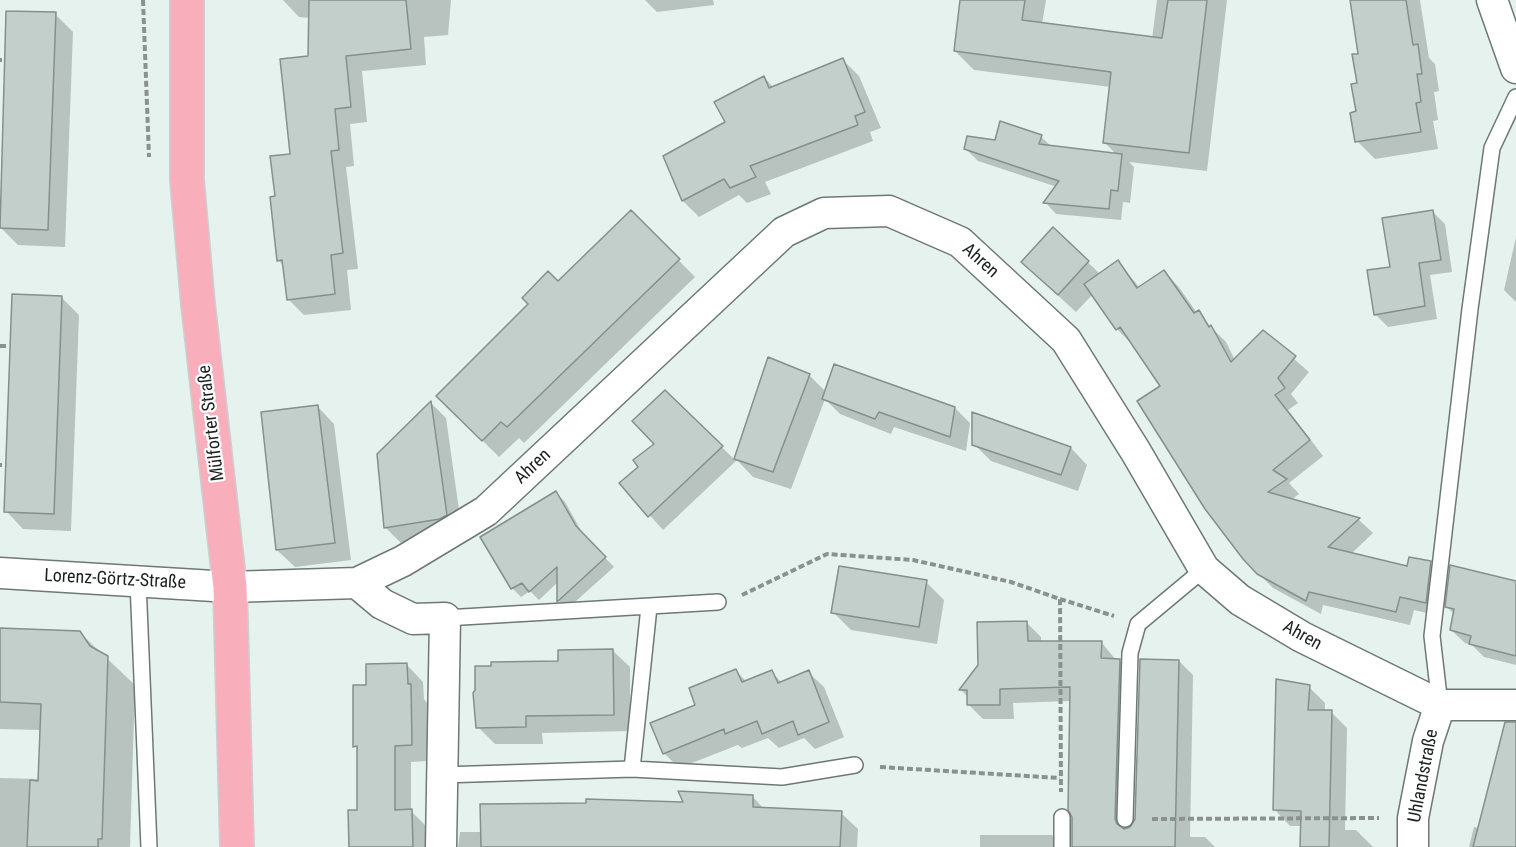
<!DOCTYPE html>
<meta charset="utf-8">
<style>
body{margin:0}
canvas{display:block;background:#e6f2ee}
</style>
<canvas width="1516" height="847"></canvas>
<script>
const context = document.querySelector('canvas').getContext('2d');
context.lineJoin = 'round';
function fill(path, color) {
  context.fillStyle = color;
  context.fill(path, 'evenodd');
}
function shape(rows) {
  const path = new Path2D();
  for (const r of rows) {
    path.moveTo(r[0], r[1]);
    for (let i = 2; i < r.length; i += 2) path.lineTo(r[i], r[i + 1]);
  }
  return path;
}
function strokePath(path, color, width, dash) {
  context.strokeStyle = color;
  context.lineWidth = width;
  context.lineCap = dash ? 'butt' : 'round';
  context.setLineDash(dash || []);
  context.stroke(path);
}
function label(font, color, halo, rows, align = 'center') {
  context.font = font + ' "Roboto Condensed",sans-serif';
  context.lineWidth = 4.5;
  context.setLineDash([]);
  context.textBaseline = 'middle';
  context.strokeStyle = halo;
  context.fillStyle = color;
  for (const [text, x, y, turn = 0] of rows) {
    context.save();
    context.translate(x, y);
    context.rotate((+turn || 0) * Math.PI / 180);
    context.textAlign = isNaN(turn) ? turn : align;
    if (halo) context.strokeText(text, 0, 0);
    context.fillText(text, 0, 0);
    context.restore();
  }
}
fill(shape([
 [283,0,451,0,448,35,424,37,426,65,362,71,367,122,350,124,354,166,346,167,358,269,347,270,351,310,304,315,288,299,284,266,278,260,277,198,291,155,309,58,310,18,299,17],
 [645,0,713,0,714,5,657,12],
 [961,0,1046,0,1042,24,1152,39,1157,0,1227,0,1207,171,1129,162,1134,167,1130,203,1123,202,1121,220,1056,214,1045,202,1057,187,978,161,966,149,996,141,1001,123,1041,137,1052,147,1116,154,1105,143,1111,87,974,70,955,51],
 [1351,0,1420,0,1429,58,1435,64,1439,91,1434,92,1438,120,1433,121,1438,149,1375,159,1357,141,1360,55],
 [55,14,73,32,65,247,18,245,0,227],
 [843,60,859,76,881,128,870,132,873,141,765,182,771,194,747,203,739,195,699,217,683,201,665,157,727,123,764,77,774,88],
 [631,212,695,277,524,443,519,438,499,457,438,396],
 [1433,212,1445,224,1452,272,1430,275,1437,319,1388,327,1375,314,1392,269],
 [1053,229,1100,274,1118,262,1140,288,1164,272,1178,286,1197,313,1226,342,1235,360,1263,332,1309,372,1291,394,1298,403,1288,410,1323,456,1289,483,1299,494,1291,500,1359,520,1373,533,1351,554,1408,568,1430,562,1445,577,1440,616,1414,610,1410,625,1323,605,1321,614,1273,588,1258,573,1162,386,1131,343,1117,329,1093,294,1076,312,1041,280],
 [1516,237,1516,302,1504,290],
 [61,297,79,315,71,531,23,529,6,511],
 [769,359,809,375,826,392,955,408,970,423,966,451,894,427,891,434,840,414,825,399,791,489,753,477,737,460,663,530,621,483,640,467,656,444,665,392,735,460],
 [431,403,446,418,462,531,456,534,401,543,385,527],
 [317,406,334,424,351,560,295,567,277,550],
 [973,414,1071,448,1087,465,1078,491,991,461,974,444],
 [556,493,565,502,584,536,614,567,567,609,559,601,558,582,539,600,530,591,521,597,512,588],
 [926,582,944,600,937,644,851,630,833,612],
 [1516,582,1516,665,1484,657,1472,645,1465,643,1451,630,1454,614,1447,607],
 [1027,623,1041,637,1041,643,1102,643,1116,660,1119,660,1134,675,1129,828,1134,826,1179,661,1193,675,1190,837,1205,837,1215,847,1072,847,1071,701,1013,703,1014,719,983,719,969,705,969,698,961,690,980,665],
 [0,630,79,632,135,685,130,847,0,847,0,778,39,779,41,730,0,729],
 [612,650,630,667,630,731,542,733,543,744,495,744,478,727,559,662],
 [407,665,423,682,424,699,427,703,428,761,411,762,411,811,428,828,437,847,350,847,358,812,358,749,355,746,368,686],
 [736,671,747,682,772,672,782,683,808,672,824,687,844,737,815,749,804,738,779,748,768,738,742,748,738,745,679,768,664,753,697,706],
 [1309,687,1325,703,1325,712,1331,712,1347,728,1345,830,1356,830,1373,847,1301,847,1302,826,1290,826,1274,809],
 [1516,759,1516,847,1469,847,1474,827,1479,828],
 [752,796,765,810,841,813,858,829,857,847,458,847,460,832,482,832],
 [980,835,1052,835,1064,847,980,847]
]), '#0003');
const building = shape([
 [309,0,406,0,411,49,346,56,351,107,335,109,339,150,331,151,343,253,331,255,335,294,287,300,282,260,277,261,270,197,275,196,270,156,290,154,280,59,308,56,309,0],
 [960,0,1025,0,1022,20,1162,38,1168,0,1207,0,1189,153,1103,143,1111,72,954,51,960,0],
 [1350,0,1406,0,1413,45,1418,44,1422,74,1417,74,1421,102,1416,103,1421,132,1355,142,1350,113,1356,111,1351,84,1357,83,1352,54,1358,54,1350,0],
 [6,11,56,12,48,230,0,228,6,11],
 [843,58,865,112,855,116,858,125,750,166,756,177,730,188,724,179,682,201,663,156,725,122,714,102,764,76,769,88,843,58],
 [1000,121,1042,135,1039,144,1122,154,1118,191,1111,190,1109,209,1043,203,1059,181,964,149,967,136,995,140,1000,121],
 [631,210,680,259,507,427,501,422,482,441,436,396,528,304,522,298,548,271,558,281,631,210],
 [1433,210,1441,260,1419,263,1425,306,1374,315,1367,270,1390,267,1382,218,1433,210],
 [1053,227,1089,261,1058,295,1021,262,1053,227],
 [1118,260,1137,288,1164,270,1194,313,1199,310,1209,327,1211,325,1231,362,1263,330,1296,356,1278,378,1285,388,1275,395,1310,440,1273,470,1287,479,1268,492,1360,518,1328,547,1407,566,1409,557,1431,561,1426,603,1400,597,1396,612,1309,592,1306,601,1257,574,1243,559,1205,509,1137,401,1160,386,1120,327,1116,330,1084,284,1118,260],
 [12,294,62,296,54,514,4,512,12,294],
 [768,357,810,374,773,472,734,459,768,357],
 [834,364,955,407,950,437,879,412,875,419,822,399,834,364],
 [665,390,723,446,648,517,619,483,638,467,633,460,654,444,632,421,665,390],
 [431,401,447,515,440,519,384,528,377,454,431,401],
 [318,405,335,543,276,550,261,412,318,405],
 [972,412,1071,447,1061,475,972,445,972,412],
 [556,491,576,526,606,557,557,602,557,567,529,592,522,583,511,589,480,537,556,491],
 [1450,565,1516,581,1516,656,1469,644,1471,636,1450,630,1454,609,1445,607,1450,565],
 [839,566,927,580,919,627,831,613,839,566],
 [1027,621,1028,641,1102,641,1101,658,1120,659,1115,819,1117,824,1124,829,1130,827,1135,819,1140,659,1179,660,1175,847,1072,847,1072,817,1068,810,1070,687,1000,689,1000,705,967,705,967,690,959,690,978,665,977,622,1027,621],
 [0,628,80,631,90,646,108,656,102,839,98,839,98,847,27,847,30,780,38,781,41,704,0,702,0,628],
 [613,649,614,715,526,716,526,727,476,728,473,693,475,690,475,666,491,666,491,662,558,661,558,650,613,649],
 [407,663,408,684,411,684,412,745,395,746,395,810,412,809,413,847,349,847,348,810,357,810,357,746,353,747,353,685,366,685,366,664,407,663],
 [736,669,742,682,772,670,778,683,809,670,829,722,798,735,793,721,762,734,757,721,725,734,724,729,663,754,650,723,695,705,689,688,736,669],
 [1276,679,1310,685,1308,710,1332,710,1329,847,1300,847,1301,811,1273,810,1276,679],
 [1505,722,1516,722,1516,847,1473,847,1505,722],
 [678,791,753,795,753,807,842,811,840,847,481,847,480,804,586,803,586,799,683,802,678,791]
]);
fill(building, '#c2cfca');
strokePath(building, '#85908c', 1.5);
const lane = shape([
 [138,582,149,847],
 [445,618,718,602],
 [1440,705,1432,636,1470,309,1492,148,1516,97],
 [632,769,649,607],
 [442,775,632,769,782,777,855,765],
 [1125,819,1130,653,1138,624,1204,569],
 [1062,847,1062,817]
]);
const street = shape([
 [1492,0,1516,68],
 [0,573,230,587,357,583,403,561,486,511,784,232,824,213,889,211,960,242,1066,340,1136,452,1204,569,1240,600,1302,637,1440,705,1516,705],
 [357,583,382,604,413,619,445,618,441,847],
 [1413,847,1413,818,1428,741,1440,705]
]);
const primary = shape([
 [187,0,187,180,198,304,230,587,237,847]
]);
strokePath(lane, '#6e7975', 18);
strokePath(street, '#6e7975', 33);
strokePath(primary, '#cdcece', 36);
strokePath(shape([
 [143,0,149,157],
 [0,60,2,60],
 [0,346,6,346],
 [0,465,2,465],
 [742,595,827,554,913,560,1011,582,1060,599,1061,792],
 [1060,599,1114,616],
 [880,767,1060,778],
 [1152,819,1379,818]
]), '#8a9290', 4, [6, 3]);
strokePath(lane, '#fff', 15);
strokePath(street, '#fff', 30);
strokePath(primary, '#f8afbb', 33);
label('18px', '#1b1f1e', '#fff', [
 ["Ahren",980,261,42],
 ["Mülforter Straße",212,423,-97],
 ["Ahren",533,467,-43],
 ["Lorenz-Görtz-Straße",115,580,3],
 ["Ahren",1302,636,29],
 ["Uhlandstraße",1424,776,-79]
]);
</script>
